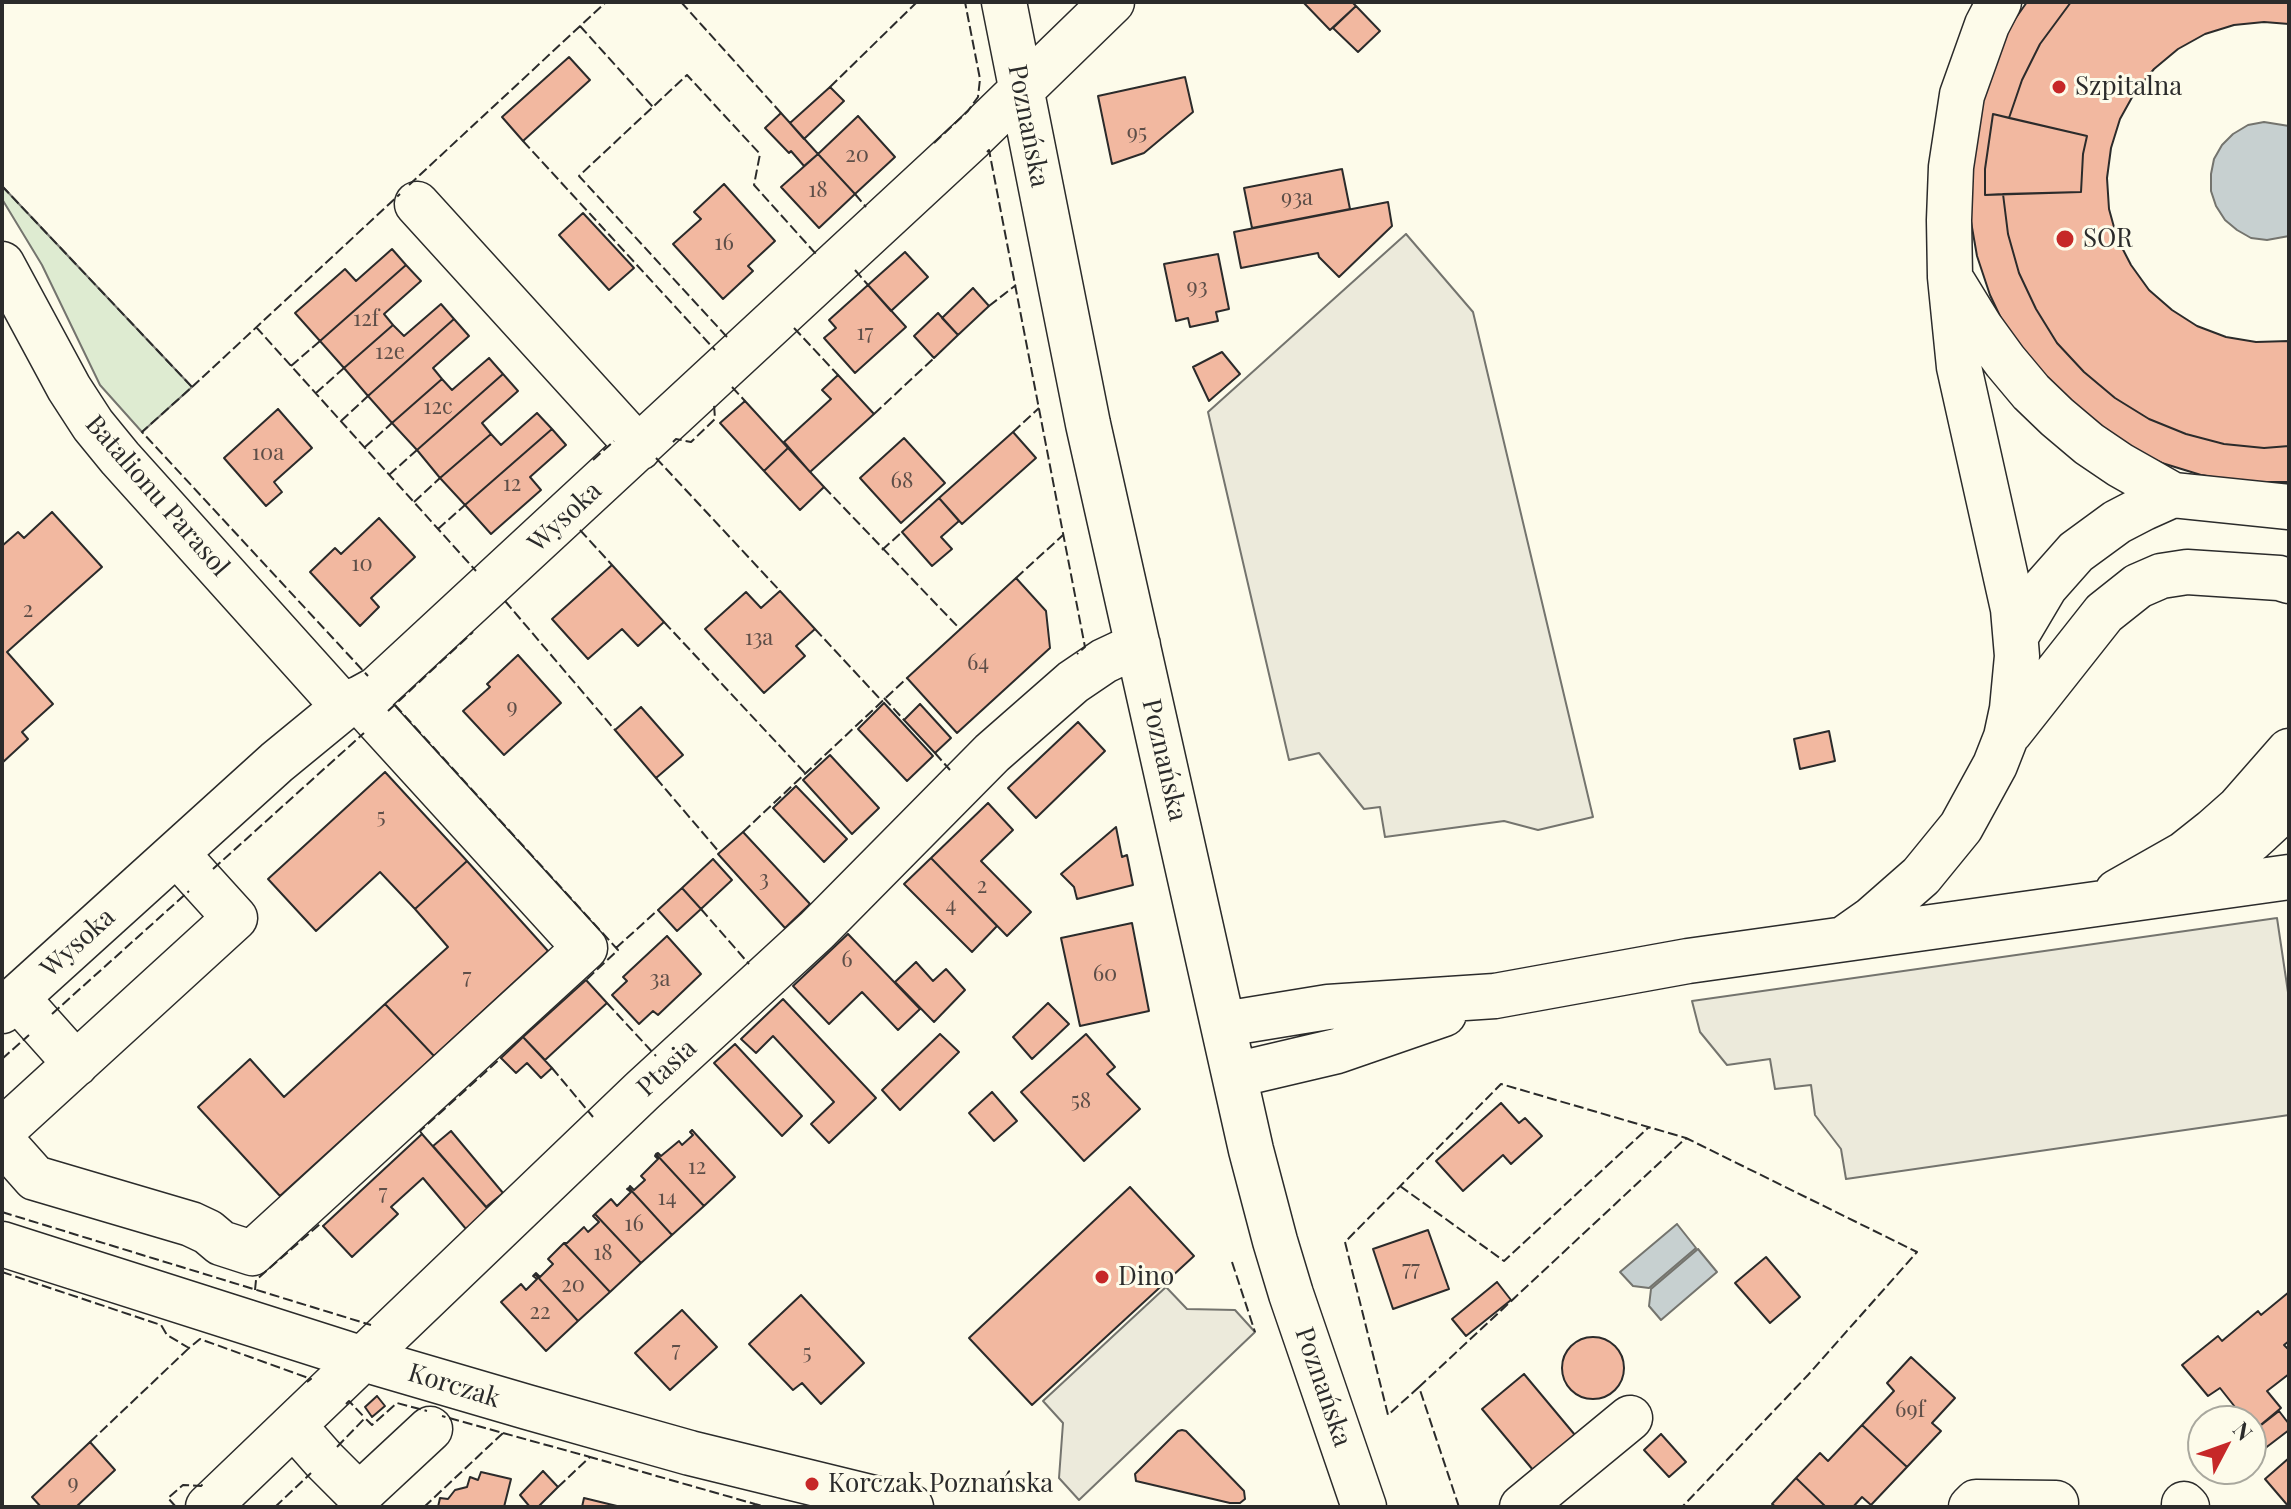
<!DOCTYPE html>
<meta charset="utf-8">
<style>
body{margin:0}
#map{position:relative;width:2291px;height:1509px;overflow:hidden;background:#fdfbea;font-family:"Playfair Display",serif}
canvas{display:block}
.frame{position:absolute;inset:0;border:4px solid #2b2b2b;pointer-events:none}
.north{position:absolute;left:2187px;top:1405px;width:80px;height:80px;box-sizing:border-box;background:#fdfbea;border:2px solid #a9a89e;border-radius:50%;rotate:49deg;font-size:22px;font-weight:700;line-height:32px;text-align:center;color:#2b2b2b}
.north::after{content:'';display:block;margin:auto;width:28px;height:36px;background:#c62828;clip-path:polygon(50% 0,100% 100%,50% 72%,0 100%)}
</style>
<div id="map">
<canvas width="2291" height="1509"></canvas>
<div class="frame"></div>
<div class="north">N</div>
</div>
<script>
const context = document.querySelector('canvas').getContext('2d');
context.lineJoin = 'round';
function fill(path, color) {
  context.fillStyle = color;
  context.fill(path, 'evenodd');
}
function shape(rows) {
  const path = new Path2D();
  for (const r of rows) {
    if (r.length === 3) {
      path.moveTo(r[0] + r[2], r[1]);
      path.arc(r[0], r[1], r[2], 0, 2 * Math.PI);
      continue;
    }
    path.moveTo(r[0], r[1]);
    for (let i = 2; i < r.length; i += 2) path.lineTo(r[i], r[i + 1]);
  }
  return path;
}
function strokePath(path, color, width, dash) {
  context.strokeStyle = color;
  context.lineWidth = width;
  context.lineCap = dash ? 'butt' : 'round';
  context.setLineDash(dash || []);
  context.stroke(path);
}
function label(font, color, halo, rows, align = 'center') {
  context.font = font + ' "Playfair Display",serif';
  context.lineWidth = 6;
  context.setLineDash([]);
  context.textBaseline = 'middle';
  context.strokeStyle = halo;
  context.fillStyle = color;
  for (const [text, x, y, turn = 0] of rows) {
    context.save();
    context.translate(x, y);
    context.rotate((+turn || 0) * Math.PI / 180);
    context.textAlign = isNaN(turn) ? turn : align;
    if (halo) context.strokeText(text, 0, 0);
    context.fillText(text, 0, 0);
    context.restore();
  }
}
const green = shape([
 [2,186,192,387,142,432,100,385,42,265,2,199,2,186]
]);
fill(green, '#deebd1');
strokePath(green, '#74746e', 2);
const parking = shape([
 [1406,234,1473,312,1593,817,1538,830,1504,821,1385,837,1380,807,1364,809,1319,753,1289,760,1208,412,1406,234],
 [2277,918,2289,999,2289,1115,1846,1179,1841,1149,1815,1115,1811,1085,1775,1089,1770,1059,1727,1065,1700,1032,1692,1001,2277,918],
 [1166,1287,1187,1309,1235,1310,1255,1332,1079,1500,1059,1478,1063,1423,1043,1401,1166,1287]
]);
fill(parking, '#eceadb');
strokePath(parking, '#74746e', 2);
const water = shape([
 [2264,122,2289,126,2289,236,2267,240,2251,238,2237,230,2225,220,2216,206,2211,191,2211,174,2214,159,2222,145,2233,134,2248,125,2264,122],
 [1677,1224,1696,1248,1649,1288,1633,1286,1620,1272,1677,1224],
 [1698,1249,1717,1272,1661,1320,1649,1306,1651,1289,1698,1249]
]);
fill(water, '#c7d0d0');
strokePath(water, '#74746e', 2);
const building = shape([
 [1303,2,1352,2,1356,6,1330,30,1303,2],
 [2027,2,2071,2,2040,44,2022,80,2009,118,1993,114,1985,169,1985,195,2003,194,2008,234,2019,273,2036,309,2057,343,2084,372,2115,398,2149,419,2186,434,2224,444,2264,448,2289,446,2289,482,2242,482,2201,475,2162,463,2125,446,2058,397,2008,333,1990,295,1977,256,1970,216,1971,134,1995,55,2015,19,2027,2],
 [2071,2,2289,2,2289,24,2264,22,2234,25,2205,34,2178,49,2154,69,2135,92,2120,119,2111,148,2107,178,2109,209,2117,238,2131,265,2149,290,2172,310,2197,326,2226,337,2256,342,2289,341,2289,446,2264,448,2224,444,2186,434,2149,419,2115,398,2084,372,2057,343,2036,309,2019,273,2008,234,2003,194,2081,192,2083,154,2087,136,2009,118,2022,80,2040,44,2071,2],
 [1356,6,1380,31,1358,52,1333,28,1356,6],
 [569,57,590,80,523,141,502,117,569,57],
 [1185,77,1193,112,1144,153,1112,164,1098,96,1185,77],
 [830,87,844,101,804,139,790,123,830,87],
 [781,113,818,154,804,166,791,151,789,153,765,128,781,113],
 [1993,114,2087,136,2083,154,2081,192,1985,195,1985,169,1993,114],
 [858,116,895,157,855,194,818,154,858,116],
 [818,154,855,194,819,228,781,187,818,154],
 [1342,169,1350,209,1252,228,1244,188,1342,169],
 [724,184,775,241,748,266,753,271,723,299,673,244,701,219,694,212,724,184],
 [1388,202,1392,226,1339,277,1319,257,1318,253,1241,268,1234,232,1388,202],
 [583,213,634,268,609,290,559,235,583,213],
 [392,249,406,265,320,341,295,313,345,269,356,281,392,249],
 [905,252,928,277,891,311,868,285,905,252],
 [1218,254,1229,309,1216,312,1218,321,1190,327,1188,318,1176,321,1164,264,1218,254],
 [406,265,421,281,384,314,393,325,344,368,320,341,406,265],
 [868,285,906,327,855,373,824,338,836,328,829,320,868,285],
 [973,288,989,306,958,335,942,318,973,288],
 [441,304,454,319,368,396,344,368,393,325,404,336,441,304],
 [938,313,958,335,934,358,914,336,938,313],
 [454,319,469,336,433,368,442,379,392,423,368,396,454,319],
 [1222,352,1240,374,1209,401,1193,367,1222,352],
 [489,358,503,374,417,450,392,423,442,379,452,390,489,358],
 [503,374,518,391,482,423,491,434,440,478,417,450,503,374],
 [838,375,874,414,810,472,784,442,831,399,822,390,838,375],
 [745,401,788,448,764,471,720,423,745,401],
 [278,409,312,448,274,482,282,492,266,506,224,458,278,409],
 [537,413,552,429,465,505,440,478,491,434,501,445,537,413],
 [552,429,566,445,530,477,541,490,491,534,465,505,552,429],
 [1013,432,1036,458,962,524,939,498,1013,432],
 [904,438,945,483,901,523,860,478,904,438],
 [788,448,824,487,800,510,764,471,788,448],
 [939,498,959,521,941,537,952,549,932,566,902,532,939,498],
 [52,512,102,567,7,652,53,704,22,732,28,739,2,763,2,546,18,532,24,538,52,512],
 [379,518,415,557,371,598,379,607,360,626,310,572,335,548,341,554,379,518],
 [612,565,664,622,638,646,622,629,588,659,552,619,612,565],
 [1016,578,1046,611,1050,648,957,733,907,678,1016,578],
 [780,591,815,629,796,646,805,656,764,693,705,629,746,592,761,608,780,591],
 [518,655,561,703,504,755,463,711,490,687,487,684,518,655],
 [884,703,933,756,907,781,858,729,884,703],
 [920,704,951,738,935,753,904,720,920,704],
 [641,707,683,755,656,778,615,730,641,707],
 [1078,722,1105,751,1036,818,1008,788,1078,722],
 [1829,731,1835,761,1800,769,1794,739,1829,731],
 [830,755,879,808,852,834,803,780,830,755],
 [385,772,467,861,415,909,380,872,316,931,268,879,385,772],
 [796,786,847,839,824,862,773,808,796,786],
 [988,803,1013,830,981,861,1031,912,1007,936,931,858,988,803],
 [1116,827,1122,857,1127,855,1133,885,1077,899,1074,887,1061,874,1116,827],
 [743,832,810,904,785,928,718,854,743,832],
 [931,858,997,926,972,952,904,884,931,858],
 [713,859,732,880,701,909,682,888,713,859],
 [467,861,548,951,434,1056,385,1004,448,947,415,909,467,861],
 [682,888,701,909,677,931,658,910,682,888],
 [1132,923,1149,1011,1080,1026,1061,938,1132,923],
 [848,934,920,1009,898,1030,862,992,829,1024,793,986,848,934],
 [667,936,701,974,658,1015,653,1011,639,1024,612,995,627,981,623,977,667,936],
 [916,962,933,981,946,969,965,990,934,1022,895,982,916,962],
 [586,980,607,1003,545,1060,523,1037,586,980],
 [783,999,876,1098,829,1143,811,1124,834,1102,773,1036,756,1053,741,1039,783,999],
 [1048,1003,1069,1024,1032,1059,1013,1037,1048,1003],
 [385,1004,434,1056,280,1196,198,1107,250,1059,284,1097,385,1004],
 [940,1034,959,1052,900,1110,882,1090,940,1034],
 [1086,1034,1115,1067,1107,1074,1140,1109,1084,1161,1021,1092,1086,1034],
 [523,1037,552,1068,541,1078,527,1063,516,1073,501,1058,523,1037],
 [735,1044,802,1116,782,1136,714,1063,735,1044],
 [992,1092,1017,1121,994,1141,969,1113,992,1092],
 [1501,1103,1519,1123,1525,1118,1542,1136,1511,1164,1503,1155,1463,1191,1436,1161,1501,1103],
 [692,1130,735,1177,704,1206,656,1154,658,1153,661,1156,679,1141,682,1145,693,1135,690,1132,692,1130],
 [451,1131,503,1193,486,1207,433,1146,451,1131],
 [422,1134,488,1209,466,1229,423,1178,391,1207,398,1214,352,1257,323,1226,422,1134],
 [656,1154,704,1206,672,1235,629,1188,630,1186,634,1190,645,1180,641,1176,658,1159,655,1156,656,1154],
 [1130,1187,1194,1256,1032,1405,969,1338,1130,1187],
 [629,1188,672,1235,641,1263,595,1214,611,1199,617,1206,631,1192,627,1189,629,1188],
 [595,1214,641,1263,610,1292,564,1243,567,1243,584,1227,588,1232,599,1222,593,1216,595,1214],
 [1428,1230,1449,1289,1393,1309,1373,1249,1428,1230],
 [564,1243,610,1292,578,1321,535,1274,536,1273,540,1277,553,1264,548,1259,564,1243],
 [1766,1257,1800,1297,1770,1323,1735,1283,1766,1257],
 [535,1274,578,1321,546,1351,501,1302,521,1284,526,1290,537,1279,533,1276,535,1274],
 [1497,1282,1511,1300,1466,1336,1452,1319,1497,1282],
 [2289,1292,2289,1341,2284,1345,2289,1350,2289,1374,2267,1391,2281,1408,2251,1433,2251,1421,2220,1421,2235,1407,2220,1388,2208,1396,2182,1365,2218,1336,2222,1341,2258,1311,2261,1315,2289,1292],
 [801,1295,864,1363,821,1404,802,1383,793,1390,749,1344,801,1295],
 [682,1310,717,1347,670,1390,635,1353,682,1310],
 [1593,1368,31],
 [1911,1357,1955,1398,1932,1423,1941,1431,1907,1467,1862,1425,1894,1391,1887,1383,1911,1357],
 [1524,1374,1575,1435,1533,1470,1482,1409,1524,1374],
 [377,1396,385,1406,372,1417,365,1407,377,1396],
 [2279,1411,2289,1424,2289,1430,2251,1459,2251,1433,2279,1411],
 [1862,1425,1907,1467,1871,1505,1862,1497,1853,1507,1826,1507,1796,1478,1820,1453,1828,1461,1862,1425],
 [1182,1430,1186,1431,1244,1491,1245,1499,1240,1503,1230,1503,1136,1481,1135,1474,1178,1431,1182,1430],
 [1661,1434,1686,1462,1669,1477,1644,1450,1661,1434],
 [90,1442,115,1470,76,1507,41,1507,32,1497,90,1442],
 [2289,1458,2289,1507,2265,1479,2289,1458],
 [543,1471,558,1487,538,1507,530,1507,520,1495,543,1471],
 [481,1472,511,1479,504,1507,438,1507,440,1498,448,1499,455,1490,467,1487,470,1477,478,1480,481,1472],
 [1796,1478,1826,1507,1776,1507,1772,1504,1796,1478],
 [584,1498,621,1507,582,1507,584,1498]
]);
fill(building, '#f2b8a0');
strokePath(building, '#2b2b2b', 2);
const minor = shape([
 [1004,2,1088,424,1251,1150,1275,1241,1291,1294,1364,1507],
 [417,204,639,448],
 [2,264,69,388,93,425,120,458,344,707],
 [1954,284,1981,328,2005,361,2031,392,2057,417,2089,444,2120,465,2173,495],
 [2016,636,2045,587,2076,552,2117,522,2144,508,2173,495,2289,507],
 [2010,732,2104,613,2138,586,2161,576,2187,572,2279,578,2289,581],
 [2193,883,2252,839,2289,805],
 [2117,892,2184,854,2213,831,2239,808,2289,751],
 [1845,938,1872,919,1921,876,1961,827,1995,765,2006,737,2012,709,2017,656,2013,609,1959,367,1950,277,1949,220,1951,167,1962,95,1987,25,1999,2],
 [17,998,76,1064],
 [2,1011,277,762,344,707,377,689,972,138,1112,2],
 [1224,1024,1328,1007,1495,996,1688,961,2289,877],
 [1235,1075,1337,1051,1444,1014],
 [2,1131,235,918,177,854],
 [2,1141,35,1178,191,1224,208,1232,221,1243,252,1253,585,948,358,699],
 [2,1244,363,1359,527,1407,690,1453,911,1507],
 [294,1426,324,1460,359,1495,430,1429],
 [2184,1504,2187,1507],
 [208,1507,642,1091,817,930,992,753,1073,682,1104,661,1138,645],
 [1522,1507,1630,1418],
 [1971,1507,1976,1502,2056,1503]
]);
strokePath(minor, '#2b2b2b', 47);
strokePath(minor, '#fdfbea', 44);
strokePath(shape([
 [681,2,781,113],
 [580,26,653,107],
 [830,87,917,2],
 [523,141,715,350],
 [934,143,968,111,978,97,980,79,965,2],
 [987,152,989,150,1085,647,1077,654],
 [409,185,606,2],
 [2,186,192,387,142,432,368,676],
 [855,194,866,207],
 [855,270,868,285],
 [989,306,1016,285],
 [256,327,476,571],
 [794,328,838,375],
 [727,337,579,176,687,75,760,154,754,185,816,254],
 [291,366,320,341],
 [192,387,400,194],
 [732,387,745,401],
 [316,393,344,368],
 [874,414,934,358],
 [341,421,368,396],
 [1013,432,1039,408],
 [673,442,676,439,691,442,715,419,714,404],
 [365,447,392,423],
 [656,458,780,591],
 [593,460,614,441],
 [389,475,417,450],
 [824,487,960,629],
 [414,502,440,478],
 [438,529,465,505],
 [580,530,612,565],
 [882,550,902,532],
 [1016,578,1063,535],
 [505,601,615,730],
 [664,622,805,773],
 [815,629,881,700],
 [884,698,904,720],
 [395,705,618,950,586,980],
 [388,711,473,632],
 [935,753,950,770],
 [656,778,720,853],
 [743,832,907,678],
 [213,869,364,733],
 [701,909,749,964],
 [616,948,658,910],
 [607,1003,656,1056],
 [52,1014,189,891],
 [2,1059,29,1035],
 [552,1068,593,1117],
 [422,1134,420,1131,501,1058],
 [1400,1186,1504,1261,1649,1127],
 [2,1212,371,1325],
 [1232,1262,1255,1332],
 [2,1272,161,1325,167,1335,189,1348,200,1339,311,1379,307,1382],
 [255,1290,256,1280,320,1224,323,1226],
 [1419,1387,1388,1415,1345,1242,1501,1084,1686,1138],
 [346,1404,349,1401,365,1418],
 [503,1433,590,1457],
 [90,1442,189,1348],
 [337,1447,365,1418,372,1425,397,1403,427,1411],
 [558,1487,590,1457,755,1504],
 [176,1507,168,1498,183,1485,201,1486,204,1483],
 [275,1507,311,1473],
 [424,1507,503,1433,442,1416],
 [752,1507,755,1504,767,1507],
 [1459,1507,1419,1387,1686,1138,1917,1252,1808,1375,1682,1507]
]), '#2b2b2b', 2, [10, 4]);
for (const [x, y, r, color] of [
 [2059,87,8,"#c62828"],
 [2065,239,10,"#c62828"],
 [1102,1277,8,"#c62828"],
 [812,1484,8,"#c62828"]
]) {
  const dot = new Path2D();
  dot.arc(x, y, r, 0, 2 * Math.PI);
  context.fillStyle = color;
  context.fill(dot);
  strokePath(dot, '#fdfbea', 3);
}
label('22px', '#5d4e48', null, [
 ["95",1137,133],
 ["20",857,155],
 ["18",818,190],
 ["93a",1297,198],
 ["16",724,243],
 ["93",1197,287],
 ["12f",366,319],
 ["17",865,333],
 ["12e",390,352],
 ["12c",438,407],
 ["10a",268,453],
 ["68",902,481],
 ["12",512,484],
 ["10",362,564],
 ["2",28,610],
 ["13a",759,638],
 ["64",978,663],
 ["9",512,707],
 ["5",381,817],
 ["3",764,879],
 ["2",982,886],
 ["4",951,905],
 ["6",847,960],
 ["60",1105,974],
 ["7",467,977],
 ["3a",660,979],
 ["58",1081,1101],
 ["12",697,1167],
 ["7",383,1193],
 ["14",667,1198],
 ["16",634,1224],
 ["18",603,1253],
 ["77",1411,1269],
 ["20",573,1285],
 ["22",540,1312],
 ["7",676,1350],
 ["5",807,1353],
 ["69f",1910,1410],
 ["9",73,1483]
]);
label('26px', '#2b2b2b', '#fdfbea', [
 ["Szpitalna",2075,87],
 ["SOR",2083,239],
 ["Dino",1118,1277],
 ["Korczak Poznańska",828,1484]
], 'left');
label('26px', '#2b2b2b', '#fdfbea', [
 ["Poznańska",1028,126,79],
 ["Batalionu Parasol",157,496,49],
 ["Wysoka",565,517,-43],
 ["Poznańska",1164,760,77],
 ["Wysoka",78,943,-42],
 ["Ptasia",667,1068,-43],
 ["Korczak",454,1386,17],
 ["Poznańska",1323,1387,71]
]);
</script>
